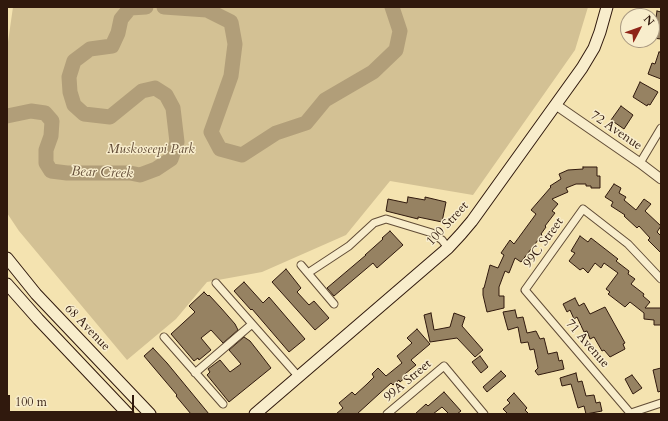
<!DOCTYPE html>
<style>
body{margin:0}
#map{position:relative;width:668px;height:421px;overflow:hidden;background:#f4e3b0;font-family:Cardo,serif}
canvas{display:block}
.frame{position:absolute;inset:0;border:8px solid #30190d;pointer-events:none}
.north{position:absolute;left:620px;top:8px;width:40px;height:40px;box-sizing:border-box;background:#f8edcc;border:1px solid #a89880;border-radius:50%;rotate:49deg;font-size:11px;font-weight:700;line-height:16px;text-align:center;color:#30190d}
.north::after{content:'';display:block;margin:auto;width:14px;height:18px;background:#8f2418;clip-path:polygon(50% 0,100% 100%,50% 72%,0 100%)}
.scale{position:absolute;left:8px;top:395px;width:126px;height:18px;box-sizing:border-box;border:2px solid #30190d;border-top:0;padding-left:5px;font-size:12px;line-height:14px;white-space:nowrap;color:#30190d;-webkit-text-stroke:3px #f8edcc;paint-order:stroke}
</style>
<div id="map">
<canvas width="668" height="421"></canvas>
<div class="frame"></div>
<div class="north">N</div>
<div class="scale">100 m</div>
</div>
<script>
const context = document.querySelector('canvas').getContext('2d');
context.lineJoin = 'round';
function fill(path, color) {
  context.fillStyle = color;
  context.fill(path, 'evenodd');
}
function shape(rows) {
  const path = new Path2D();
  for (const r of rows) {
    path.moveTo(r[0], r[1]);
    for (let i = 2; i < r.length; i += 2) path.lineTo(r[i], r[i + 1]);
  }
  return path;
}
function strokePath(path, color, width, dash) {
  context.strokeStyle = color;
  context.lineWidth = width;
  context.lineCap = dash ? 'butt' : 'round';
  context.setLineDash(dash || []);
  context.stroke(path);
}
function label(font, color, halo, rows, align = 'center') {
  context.font = font + ' Cardo,serif';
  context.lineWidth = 3;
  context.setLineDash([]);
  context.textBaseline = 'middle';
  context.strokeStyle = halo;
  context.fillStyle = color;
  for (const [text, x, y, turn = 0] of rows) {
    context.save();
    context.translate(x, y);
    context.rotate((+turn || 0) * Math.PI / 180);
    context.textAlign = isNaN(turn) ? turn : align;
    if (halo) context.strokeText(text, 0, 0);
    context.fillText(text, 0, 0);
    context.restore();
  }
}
fill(shape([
 [13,7,588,7,575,50,473,195,390,181,346,235,262,272,207,282,176,319,127,360,19,231,7,213,7,42,8,42]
]), '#d3c194');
strokePath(shape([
 [164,7,207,10,231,22,235,44,231,76,211,132,220,149,242,155,276,133,306,123,325,100,373,72,396,50,400,31,392,7],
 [7,116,31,111,45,113,52,121,51,136,46,150,46,163,51,171,67,173,130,173,140,175,156,169,171,159,177,142,173,108,166,95,155,88,142,91,110,117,84,114,74,105,70,92,69,77,74,61,90,49,112,46,118,33,121,19,130,8,146,7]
]), '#b19e79', 15);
const building = shape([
 [657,11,661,12,661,39,653,38,657,11],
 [659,52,661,52,661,79,648,74,652,63,655,64,659,52],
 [640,82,658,92,650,105,648,104,647,106,633,97,640,82],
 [621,106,633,115,624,129,611,120,621,106],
 [583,167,597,167,597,176,600,176,600,188,591,188,591,186,586,186,586,184,576,184,566,188,568,192,552,199,558,204,552,211,555,213,545,226,546,227,541,234,542,235,521,262,515,258,509,273,505,271,499,287,499,296,504,296,504,308,487,312,483,295,483,288,484,288,490,265,498,268,504,255,501,253,510,240,514,244,536,214,531,210,551,187,550,186,561,179,559,174,568,170,583,169,583,167],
 [614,184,621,188,619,193,626,197,624,200,636,210,644,199,651,204,645,211,661,226,657,232,661,236,661,253,648,240,650,238,639,226,637,228,624,216,625,215,611,206,613,202,605,197,614,184],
 [408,197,425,200,425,197,446,202,442,222,418,217,418,219,386,211,388,199,407,203,408,197],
 [390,231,403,245,377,268,373,263,334,296,327,288,366,255,365,255,383,239,382,238,390,231],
 [580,236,588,242,591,238,618,259,616,261,629,271,628,274,635,279,631,284,644,294,643,296,650,302,645,308,661,308,661,325,654,325,654,320,644,319,644,313,630,302,625,307,608,294,610,292,606,289,618,273,604,263,601,268,595,263,588,273,583,268,580,270,569,261,575,253,571,251,580,236],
 [286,269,301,288,297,292,309,305,314,301,329,318,315,330,272,282,286,269],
 [244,282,263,303,269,297,305,339,289,352,252,309,251,310,234,291,244,282],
 [204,292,208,296,209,295,221,308,235,324,238,330,223,343,211,330,201,338,211,350,199,360,198,358,194,361,171,334,195,312,189,306,204,292],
 [575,298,579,306,584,303,590,314,605,307,625,343,623,344,625,349,610,357,604,350,602,351,594,337,590,339,587,331,584,332,577,317,574,319,570,310,567,312,563,304,575,298],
 [515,310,517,318,523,317,527,333,536,331,540,339,544,338,548,354,557,352,559,361,562,360,564,369,538,375,535,371,538,368,534,349,530,350,528,342,521,343,518,327,508,330,503,312,515,310],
 [431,313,434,330,450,327,454,313,465,317,462,326,483,350,475,357,457,338,430,342,424,315,431,313],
 [417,329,430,344,411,360,416,365,405,374,407,376,400,382,399,380,393,385,391,383,357,414,336,414,343,408,339,403,352,392,355,395,367,384,374,377,372,374,378,368,386,376,402,363,397,356,412,343,407,338,417,329],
 [244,337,250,341,261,355,271,368,229,402,207,375,210,372,208,369,220,360,230,372,241,364,229,350,244,337],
 [153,348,167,363,209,414,191,414,176,396,177,395,144,356,153,348],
 [480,356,488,367,481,373,472,362,480,356],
 [661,368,661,391,658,392,653,370,661,368],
 [501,371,506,376,487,392,483,387,501,371],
 [576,373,578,382,582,381,586,396,594,395,596,403,600,402,602,411,586,414,584,406,578,408,571,384,562,386,560,378,576,373],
 [632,375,642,388,633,394,625,379,632,375],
 [444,392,461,411,457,414,449,414,442,407,433,414,415,414,426,404,428,406,444,392],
 [514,393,527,408,525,410,529,414,508,414,503,409,510,403,507,400,514,393]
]);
fill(building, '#968262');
strokePath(building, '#30190d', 1);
const minor = shape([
 [640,163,661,128],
 [301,265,334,304],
 [308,273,349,246,374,223,386,219,432,233,442,240,448,248],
 [216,283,298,376],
 [164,337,223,404],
 [195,373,252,324],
 [631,413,661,403],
 [387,414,444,366,484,414],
 [631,414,525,290,583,209,628,244,661,279]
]);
const tertiary = shape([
 [556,105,640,163,661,179]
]);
const secondary = shape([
 [7,258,36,294,150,414],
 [7,284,38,319,128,414],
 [255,414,448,248,461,234,472,221,582,68,594,48,600,32,607,7]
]);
strokePath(minor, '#614c36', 9);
strokePath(tertiary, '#614c36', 11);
strokePath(secondary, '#30190d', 13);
strokePath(minor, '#f8edcc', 7);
strokePath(tertiary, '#f8edcc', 9);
strokePath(secondary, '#f8edcc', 11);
label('13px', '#30190d', '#f8edcc', [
 ["72 Avenue",616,131,34],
 ["100 Street",448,224,-47],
 ["99C Street",544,243,-54],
 ["68 Avenue",87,328,46],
 ["71 Avenue",587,344,49],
 ["99A Street",408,381,-40]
]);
label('italic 13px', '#614b36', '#f8edcc', [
 ["Muskoseepi Park",151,150]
]);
label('italic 14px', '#644e38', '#f8edcc', [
 ["Bear Creek",102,173,2]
]);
</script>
